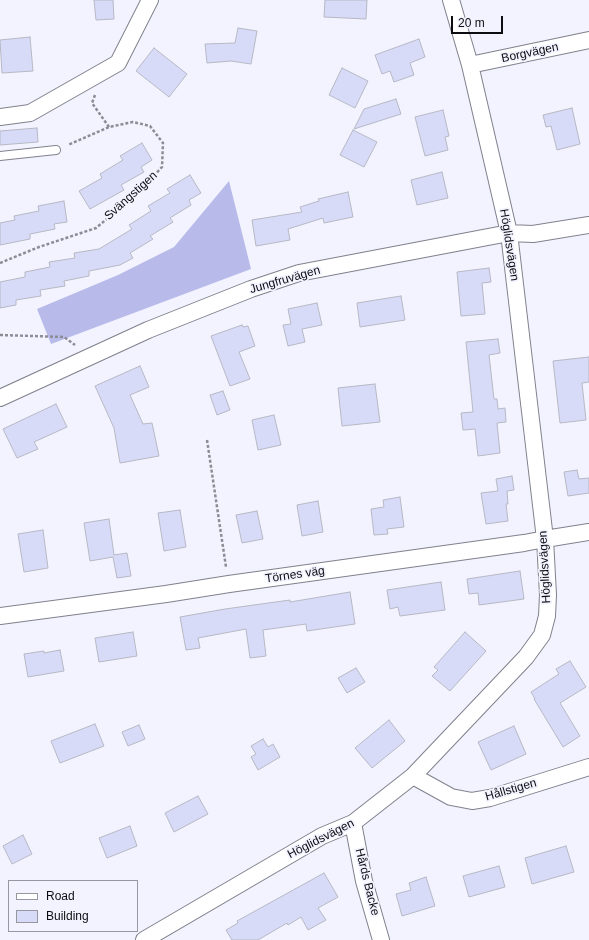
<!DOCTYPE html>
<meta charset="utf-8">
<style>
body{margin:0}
#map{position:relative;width:589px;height:940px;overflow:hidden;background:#f2f3fe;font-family:Arial,sans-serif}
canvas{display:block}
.legend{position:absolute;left:8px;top:880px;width:130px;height:52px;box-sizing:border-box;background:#f2f3fe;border:1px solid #96979f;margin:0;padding:5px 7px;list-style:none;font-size:12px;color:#0d0d11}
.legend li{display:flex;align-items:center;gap:8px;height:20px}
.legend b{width:20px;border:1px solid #96979f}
.scale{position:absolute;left:451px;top:16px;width:52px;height:18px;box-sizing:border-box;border:2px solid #0d0d11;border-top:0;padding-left:5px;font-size:12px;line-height:14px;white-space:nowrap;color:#0d0d11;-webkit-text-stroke:3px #f2f3fe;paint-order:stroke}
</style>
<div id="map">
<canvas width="589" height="940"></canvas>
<ul class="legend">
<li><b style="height:5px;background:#fff"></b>Road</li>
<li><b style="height:11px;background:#d8dbf8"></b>Building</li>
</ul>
<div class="scale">20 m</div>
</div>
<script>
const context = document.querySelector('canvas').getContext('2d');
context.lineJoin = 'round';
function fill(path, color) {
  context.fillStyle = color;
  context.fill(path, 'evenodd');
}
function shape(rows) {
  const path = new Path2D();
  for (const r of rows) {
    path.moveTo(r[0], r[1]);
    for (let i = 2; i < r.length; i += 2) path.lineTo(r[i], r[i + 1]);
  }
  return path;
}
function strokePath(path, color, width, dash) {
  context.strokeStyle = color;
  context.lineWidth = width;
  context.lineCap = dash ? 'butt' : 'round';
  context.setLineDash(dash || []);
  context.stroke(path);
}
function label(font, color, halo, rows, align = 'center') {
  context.font = font + ' Arial,sans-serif';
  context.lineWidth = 3.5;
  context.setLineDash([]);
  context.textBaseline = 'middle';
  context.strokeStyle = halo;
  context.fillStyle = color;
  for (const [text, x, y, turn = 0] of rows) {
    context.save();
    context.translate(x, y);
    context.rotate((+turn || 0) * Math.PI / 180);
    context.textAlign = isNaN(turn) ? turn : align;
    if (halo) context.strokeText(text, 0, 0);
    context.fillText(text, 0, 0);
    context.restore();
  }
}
fill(shape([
 [229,181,251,269,51,344,37,309,118,275,174,247]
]), '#b8bbea');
const building = shape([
 [94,0,113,0,114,19,96,20,94,0],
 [325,0,367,0,366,19,324,17,325,0],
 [238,28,257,31,251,64,231,61,207,63,205,44,235,43,238,28],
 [30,37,33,71,2,73,0,40,30,37],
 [419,39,425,57,410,63,414,75,394,82,390,71,382,74,375,55,419,39],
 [154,48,187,74,169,97,136,71,154,48],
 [342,68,368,81,355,108,329,95,342,68],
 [396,99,401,114,354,129,364,109,396,99],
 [572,108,580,144,557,150,551,126,546,127,543,115,572,108],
 [443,110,449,136,445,137,448,150,425,156,415,117,443,110],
 [37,128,38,142,0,145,0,131,37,128],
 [353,130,377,142,364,167,340,155,353,130],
 [142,143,152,160,141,167,144,172,121,185,124,190,90,209,79,191,102,178,100,174,123,160,120,156,142,143],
 [442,172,448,198,417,205,411,180,442,172],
 [190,175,201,193,189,200,191,205,170,218,173,222,150,236,153,239,130,253,133,258,120,265,89,271,89,276,64,281,65,286,40,290,41,296,16,300,16,305,0,308,0,282,25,277,25,272,50,267,49,262,75,258,74,253,99,249,132,229,129,225,151,211,148,206,170,193,167,189,190,175],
 [348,192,353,217,324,223,323,218,288,229,290,240,256,246,252,220,302,212,300,207,319,201,318,199,348,192],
 [64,201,67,222,54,224,55,229,30,234,30,239,0,245,0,223,15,220,14,216,39,211,38,206,64,201],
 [489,268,491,282,482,283,485,314,461,316,457,272,489,268],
 [401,296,405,320,360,327,357,303,401,296],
 [317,303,322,325,302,329,305,342,288,346,283,325,291,324,288,309,317,303],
 [242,325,243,327,248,326,255,346,239,352,250,379,230,386,211,336,242,325],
 [498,339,500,353,489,355,494,399,497,399,498,409,505,408,506,422,497,423,500,453,478,456,475,429,463,430,461,413,473,412,466,342,498,339],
 [589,357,589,382,582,383,586,420,560,423,553,361,589,357],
 [140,366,149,387,130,395,143,424,152,423,159,456,120,463,114,428,95,386,140,366],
 [375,384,380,422,342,426,338,388,375,384],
 [223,391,230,410,217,415,210,395,223,391],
 [56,404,67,427,34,442,38,449,17,458,3,429,56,404],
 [274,415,281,445,258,450,252,420,274,415],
 [577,470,579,479,589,478,589,493,568,496,564,472,577,470],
 [512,476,514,490,507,491,508,504,506,504,508,521,486,524,481,493,498,491,496,479,512,476],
 [400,497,404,527,387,529,388,534,374,535,371,509,384,507,383,500,400,497],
 [318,501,323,532,302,536,297,505,318,501],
 [180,510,186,547,164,551,158,513,180,510],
 [257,511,263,539,242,543,236,515,257,511],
 [109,519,114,555,127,553,131,576,117,578,113,557,90,561,84,523,109,519],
 [43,530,48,568,24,572,18,534,43,530],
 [520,571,524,599,479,605,478,593,469,594,467,579,520,571],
 [441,582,445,610,400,616,398,607,390,609,387,590,441,582],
 [350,592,355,624,307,631,306,624,263,630,266,656,250,658,246,629,198,638,200,648,186,650,180,617,225,609,290,600,290,602,350,592],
 [133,632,137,656,99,662,95,638,133,632],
 [465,632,486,651,450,691,432,676,438,670,434,667,465,632],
 [60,650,64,671,28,677,24,654,44,651,44,653,60,650],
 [570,661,586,687,560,703,580,736,563,747,534,699,535,699,531,692,559,674,556,669,570,661],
 [356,668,365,682,347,693,338,678,356,668],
 [389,720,405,741,372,768,355,748,389,720],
 [95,724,104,746,60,763,51,741,95,724],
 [139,725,145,739,128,746,122,732,139,725],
 [514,726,526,754,491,770,478,742,514,726],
 [263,739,268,747,273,744,280,757,258,770,251,757,256,754,251,746,263,739],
 [198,796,208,814,174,832,165,813,198,796],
 [130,826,137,846,107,858,99,838,130,826],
 [23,835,32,854,12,864,3,846,23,835],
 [566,846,574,872,532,884,525,858,566,846],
 [499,866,505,887,469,897,463,876,499,866],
 [324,873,338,897,318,908,326,920,308,930,301,917,288,925,287,923,258,940,232,940,226,930,238,923,237,921,324,873],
 [426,877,435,906,402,916,396,894,411,890,409,883,426,877]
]);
fill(building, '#d8dbf8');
strokePath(building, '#b6b8c4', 1);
const lane = shape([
 [0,156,56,150]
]);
const street = shape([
 [470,65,589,40],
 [0,117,30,113,118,63,150,0],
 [0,398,148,330,251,289,299,273,509,233,533,234,589,225],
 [0,616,166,594,229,584,524,543,545,539,589,532],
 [413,776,451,797,472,801,490,798,589,767],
 [353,823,364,881,381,940],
 [144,940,322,836,353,823,413,776,526,657,542,635,547,616,548,595,545,539,509,233,470,65,451,0]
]);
strokePath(lane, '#80818d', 10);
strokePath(street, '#80818d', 18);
strokePath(shape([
 [95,95,92,103,109,127],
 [0,263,39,247,96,228,138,193,162,167,163,143,150,126,133,122,109,127,68,145],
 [0,335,64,337,75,345],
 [207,440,226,567]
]), '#8c8c94', 2.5, [3, 2]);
strokePath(lane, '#fff', 8);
strokePath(street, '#fff', 16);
label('12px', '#0d0d11', '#f2f3fe', [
 ["Borgvägen",530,53,-12],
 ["Svängstigen",131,196,-42],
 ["Höglidsvägen",509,245,81],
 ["Jungfruvägen",285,280,-16],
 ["Höglidsvägen",545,567,-93],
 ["Törnes väg",295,575,-8],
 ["Hållstigen",511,790,-16],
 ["Höglidsvägen",321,839,-27],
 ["Hårds Backe",367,882,76]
]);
</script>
